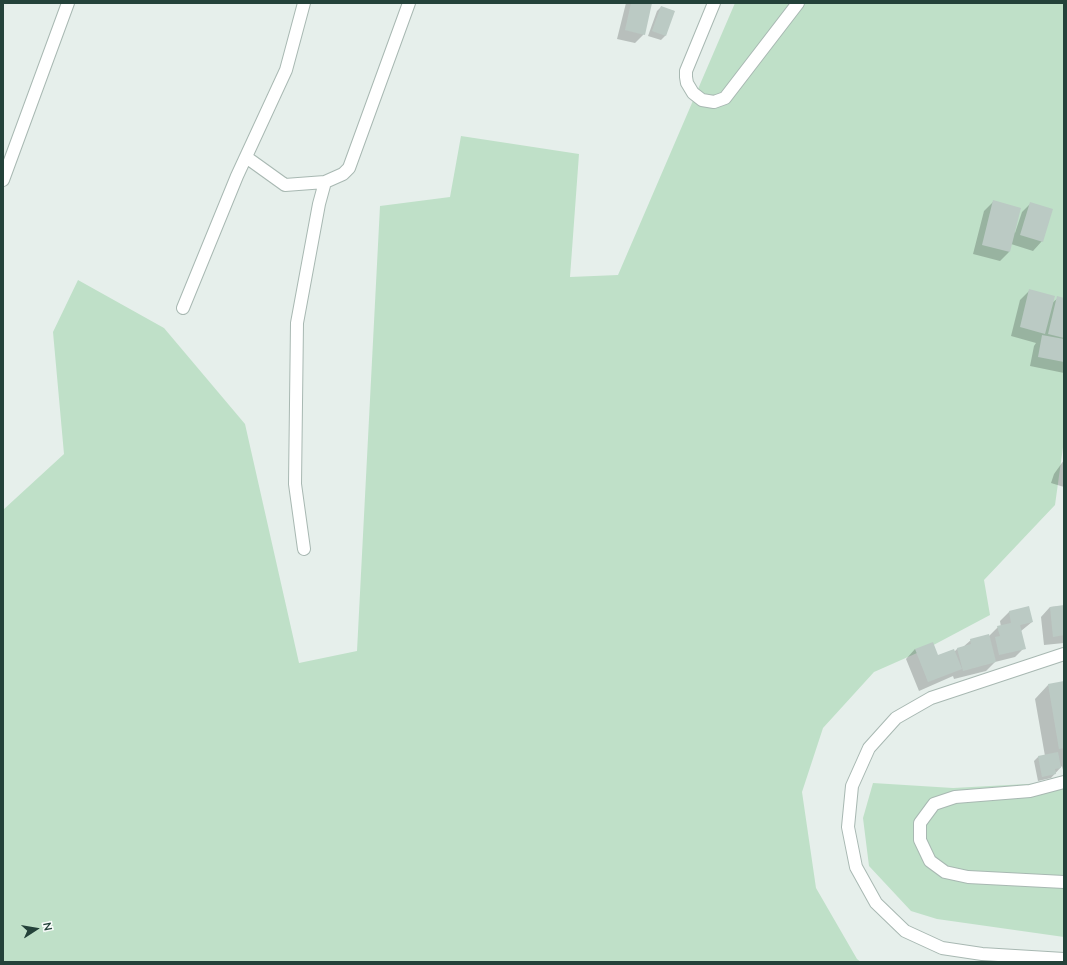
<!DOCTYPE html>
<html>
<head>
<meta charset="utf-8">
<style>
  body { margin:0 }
  #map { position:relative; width:1067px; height:965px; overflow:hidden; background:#e6efeb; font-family:Mulish,sans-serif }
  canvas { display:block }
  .frame { position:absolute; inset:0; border:4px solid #24423a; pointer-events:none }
  .north { position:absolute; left:16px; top:909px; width:40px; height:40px; -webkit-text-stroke:3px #f7fbf9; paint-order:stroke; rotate:78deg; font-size:11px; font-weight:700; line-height:16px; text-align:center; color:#24423a }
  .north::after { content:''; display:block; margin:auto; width:14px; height:18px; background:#24423a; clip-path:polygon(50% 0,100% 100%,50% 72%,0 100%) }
</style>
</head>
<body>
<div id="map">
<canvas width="1067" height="965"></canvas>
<div class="frame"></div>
<div class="north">N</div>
</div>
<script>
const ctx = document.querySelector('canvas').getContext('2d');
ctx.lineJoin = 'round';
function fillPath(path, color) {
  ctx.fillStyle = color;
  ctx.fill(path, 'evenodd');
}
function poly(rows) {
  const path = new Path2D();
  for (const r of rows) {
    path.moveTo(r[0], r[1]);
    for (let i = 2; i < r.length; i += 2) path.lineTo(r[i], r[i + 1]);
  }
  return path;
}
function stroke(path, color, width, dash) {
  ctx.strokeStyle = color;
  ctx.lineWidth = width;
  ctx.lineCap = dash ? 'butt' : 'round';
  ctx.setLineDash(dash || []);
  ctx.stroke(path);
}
const green = poly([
  [735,3,1064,3,1064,440,1055,505,984,580,990,615,926,649,874,672,823,728,802,792,816,888,857,959,861,962,3,962,3,510,64,454,53,332,78,280,164,328,245,424,299,663,357,651,380,206,450,197,461,136,579,154,570,277,618,275],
  [1064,782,1064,937,937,919,911,911,869,866,863,818,873,783,953,788]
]);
const shadow = poly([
  [626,3,651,3,644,34,635,43,617,39],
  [661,7,674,11,665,36,661,40,648,36,657,11],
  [993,202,1015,233,1022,212,1031,203,1042,241,1033,251,1011,244,1009,252,1000,261,973,254,984,211],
  [1030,290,1052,303,1058,298,1063,299,1064,296,1064,373,1030,366,1034,346,1036,343,1011,336,1020,300],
  [1064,460,1064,487,1051,483,1054,474],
  [1064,606,1064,643,1044,645,1041,617,1050,607],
  [1028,607,1032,622,1021,631,1024,648,1015,657,995,662,986,671,954,679,953,676,919,691,906,659,915,649,937,657,954,652,957,649,963,647,971,640,988,637,998,627,1001,627,1000,621,1009,612],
  [1064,682,1064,774,1062,766,1051,778,1038,781,1034,761,1038,757,1045,756,1035,699,1048,685]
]);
const building = poly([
  [631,3,652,3,645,35,625,30],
  [661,6,675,11,666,36,652,31],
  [993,200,1021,208,1010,252,982,245],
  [1030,202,1053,209,1043,242,1020,235],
  [1029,289,1055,296,1045,334,1020,327],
  [1057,296,1064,298,1064,338,1048,334],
  [1042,335,1064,339,1064,362,1038,357],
  [1064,605,1064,635,1053,637,1050,607],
  [1029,606,1033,622,1020,625,1026,649,999,655,995,637,1000,636,997,626,1011,623,1009,611],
  [989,634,996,662,963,671,957,648,971,644,970,639],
  [933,642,938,655,954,649,962,669,928,682,915,649],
  [1064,681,1064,748,1059,749,1048,684],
  [1058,752,1061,768,1055,769,1056,774,1042,777,1038,756]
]);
const minor = poly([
  [714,3,686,71,686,77,687,83,693,93,702,100,714,102,725,98,798,3],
  [246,157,285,185,325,182],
  [3,180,68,3],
  [183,308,237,176,286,70,304,3],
  [304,549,295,484,297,323,319,204,325,182,343,174,349,168,409,3],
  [1064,654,931,698,896,718,869,748,852,786,848,827,856,867,876,903,905,931,942,948,982,954,1064,959],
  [1064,782,1030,791,955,797,934,804,920,823,920,840,930,861,945,872,968,877,1064,882]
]);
fillPath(green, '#bfe0c8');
fillPath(shadow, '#0003');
fillPath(building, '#bbcac4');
stroke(minor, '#a8b8b2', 14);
stroke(minor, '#fff', 12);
</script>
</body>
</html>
